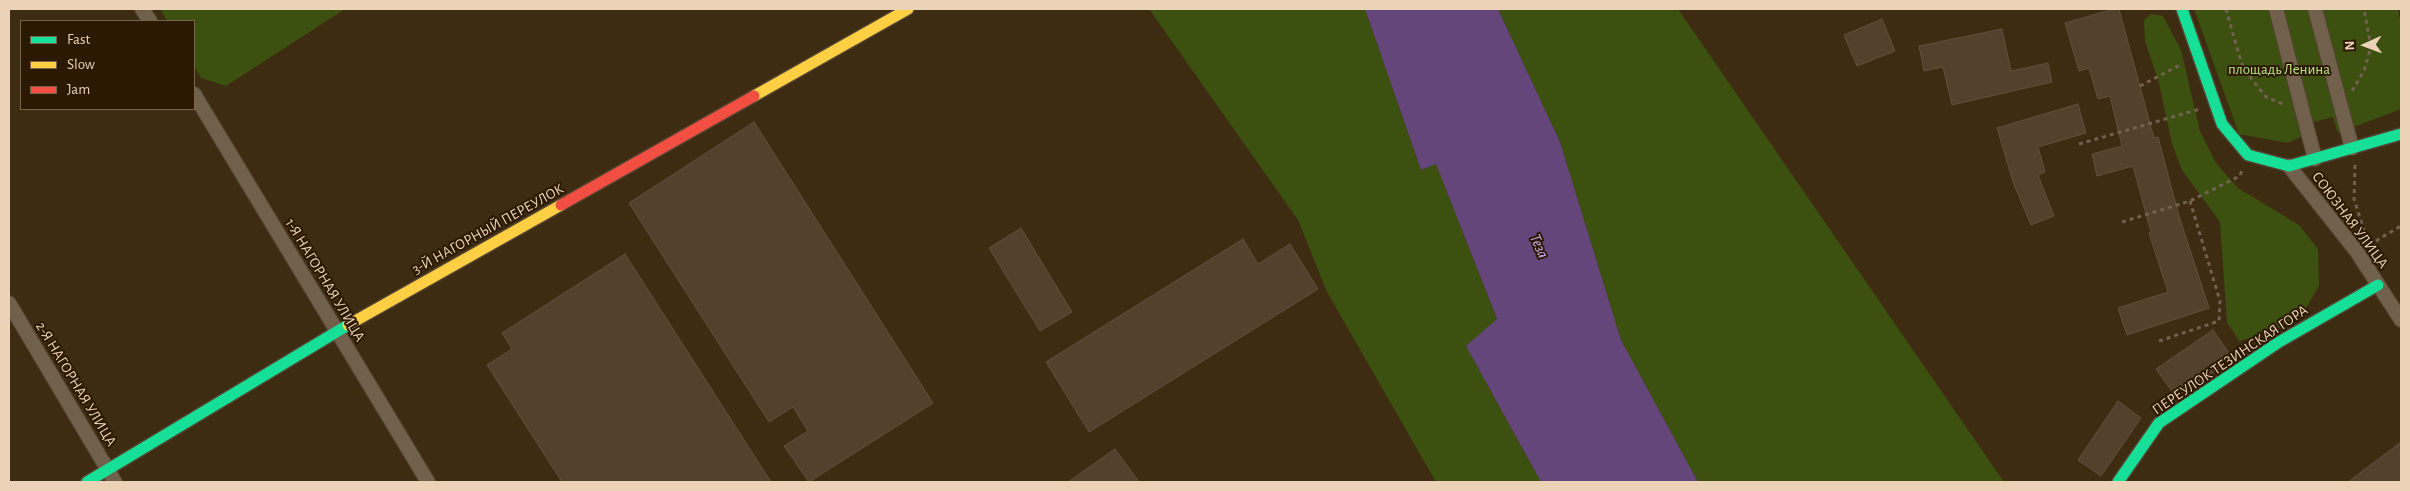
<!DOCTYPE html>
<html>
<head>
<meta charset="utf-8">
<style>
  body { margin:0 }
  #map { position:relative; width:2410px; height:491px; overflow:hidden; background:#3d2b12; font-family:"Alegreya Sans",sans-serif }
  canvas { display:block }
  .frame { position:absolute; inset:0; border:10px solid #ecd2b7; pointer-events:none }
  .legend { position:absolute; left:20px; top:20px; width:175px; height:90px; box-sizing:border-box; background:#2c1903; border:1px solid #79634b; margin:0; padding:6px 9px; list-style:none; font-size:15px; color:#ecd2b7 }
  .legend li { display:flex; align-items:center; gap:10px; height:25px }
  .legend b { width:25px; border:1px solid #79634b }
  .north { position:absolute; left:2340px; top:20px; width:50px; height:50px; -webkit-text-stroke:4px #2c1903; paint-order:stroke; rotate:268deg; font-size:14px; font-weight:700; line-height:20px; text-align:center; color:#ecd2b7 }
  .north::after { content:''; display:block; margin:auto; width:18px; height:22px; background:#ecd2b7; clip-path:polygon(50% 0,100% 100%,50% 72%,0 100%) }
</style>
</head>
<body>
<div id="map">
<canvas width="2410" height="491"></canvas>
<div class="frame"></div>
<ul class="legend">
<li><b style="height:6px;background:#16e098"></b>Fast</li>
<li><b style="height:6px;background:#ffcf43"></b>Slow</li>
<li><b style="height:6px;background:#f24e42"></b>Jam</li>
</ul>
<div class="north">N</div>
</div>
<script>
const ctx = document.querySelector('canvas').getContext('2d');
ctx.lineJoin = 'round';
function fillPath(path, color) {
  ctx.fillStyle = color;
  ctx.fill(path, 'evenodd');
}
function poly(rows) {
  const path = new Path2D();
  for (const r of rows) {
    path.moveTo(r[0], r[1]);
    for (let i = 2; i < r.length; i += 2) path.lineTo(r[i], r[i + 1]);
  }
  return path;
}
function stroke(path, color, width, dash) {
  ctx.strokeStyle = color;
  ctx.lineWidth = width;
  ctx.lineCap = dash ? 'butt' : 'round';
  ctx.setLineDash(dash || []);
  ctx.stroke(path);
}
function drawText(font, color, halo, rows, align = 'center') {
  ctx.font = font + ' "Alegreya Sans",sans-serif';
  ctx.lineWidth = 4;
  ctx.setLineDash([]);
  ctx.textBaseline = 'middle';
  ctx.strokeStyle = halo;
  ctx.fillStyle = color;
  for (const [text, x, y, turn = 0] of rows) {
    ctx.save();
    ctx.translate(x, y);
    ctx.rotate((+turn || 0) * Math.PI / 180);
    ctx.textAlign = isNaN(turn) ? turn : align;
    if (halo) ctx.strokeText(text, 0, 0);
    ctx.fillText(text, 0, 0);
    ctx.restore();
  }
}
const green = poly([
  [160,9,345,9,226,86,201,78,194,66,194,21,167,21],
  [1149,9,1365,9,1421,170,1436,163,1497,320,1466,346,1541,482,1436,482,1327,292,1298,220],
  [1498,9,1678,9,2004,482,1698,482,1621,340,1560,142],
  [2194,9,2398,9,2401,24,2401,109,2338,133,2333,117,2300,126,2302,136,2288,143,2239,134],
  [2151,14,2163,16,2181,50,2200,131,2216,163,2238,188,2299,225,2318,249,2319,286,2306,308,2275,331,2239,341,2227,322,2220,222,2182,170,2172,144,2159,83,2145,41,2144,20]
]);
const water = poly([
  [1365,9,1498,9,1560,142,1621,340,1698,482,1541,482,1466,346,1497,319,1436,164,1421,170]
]);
const building = poly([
  [2114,9,2119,9,2154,138,2158,137,2179,216,2209,308,2127,335,2118,308,2168,292,2149,233,2151,232,2133,166,2097,176,2092,154,2122,146,2110,96,2098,99,2089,68,2079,71,2065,23,2114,9],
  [1882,19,1895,51,1857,66,1844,35,1882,19],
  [2002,29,2011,71,2048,63,2052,82,1952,105,1943,67,1924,71,1919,46,2002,29],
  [2078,104,2086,133,2038,147,2045,172,2038,175,2054,216,2031,225,2013,182,1997,128,2078,104],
  [754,122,933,403,809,482,784,446,808,431,793,407,769,422,629,203,754,122],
  [1021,228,1072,312,1040,331,989,248,1021,228],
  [1243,239,1258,264,1290,244,1318,289,1089,432,1046,362,1243,239],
  [625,254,771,482,562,482,487,365,512,349,502,333,625,254],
  [2213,330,2233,359,2176,397,2156,369,2213,330],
  [2118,401,2141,418,2101,476,2078,460,2118,401],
  [2401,442,2401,482,2348,482,2401,442],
  [1115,449,1139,482,1068,482,1115,449]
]);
const path = poly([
  [2226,9,2243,68,2266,97,2286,105],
  [2140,86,2182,64],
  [2352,91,2364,71,2371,47,2364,9],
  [2079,144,2200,109],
  [2355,165,2354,199,2367,240],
  [2122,222,2190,201,2240,176,2242,170],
  [2369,245,2401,226],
  [2159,341,2219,321,2220,301,2190,201]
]);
const street = poly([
  [142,9,150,21],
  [2276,9,2315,159],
  [2315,9,2352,148],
  [194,94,428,482],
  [2289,166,2357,252,2401,320],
  [9,303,115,482]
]);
const fast = poly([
  [2182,9,2222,124,2248,155,2289,166,2401,134],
  [87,482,348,325],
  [2118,482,2159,423,2279,342,2378,285]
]);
const slow = poly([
  [754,96,908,9],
  [348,325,561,205]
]);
const jam = poly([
  [561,205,754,96]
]);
const parkNames = [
  ["площадь Ленина",2279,69]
];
const streetNames = [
  ["СОЮЗНАЯ УЛИЦА",2350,220,53],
  ["3-Й НАГОРНЫЙ ПЕРЕУЛОК",488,229,-29],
  ["1-Я НАГОРНАЯ УЛИЦА",325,280,59],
  ["ПЕРЕУЛОК ТЕЗИНСКАЯ ГОРА",2230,360,-34],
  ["2-Я НАГОРНАЯ УЛИЦА",76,384,59]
];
const waterNames = [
  ["Теза",1539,246,66]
];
fillPath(green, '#3c5010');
fillPath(water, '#65467a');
fillPath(building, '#53402d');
stroke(building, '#634f3d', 1);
stroke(street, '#534431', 16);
stroke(fast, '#534431', 14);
stroke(slow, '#534431', 14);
stroke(jam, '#534431', 14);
stroke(path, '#716250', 3, [4, 4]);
stroke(street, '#71604c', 14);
stroke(fast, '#16e098', 11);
stroke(slow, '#ffcf43', 11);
stroke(jam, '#f24e42', 11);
drawText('15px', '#bae485', '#2c1903', parkNames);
drawText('15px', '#ecd2b7', '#2c1903', streetNames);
drawText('italic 16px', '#d5b0f6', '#2c1903', waterNames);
</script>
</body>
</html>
